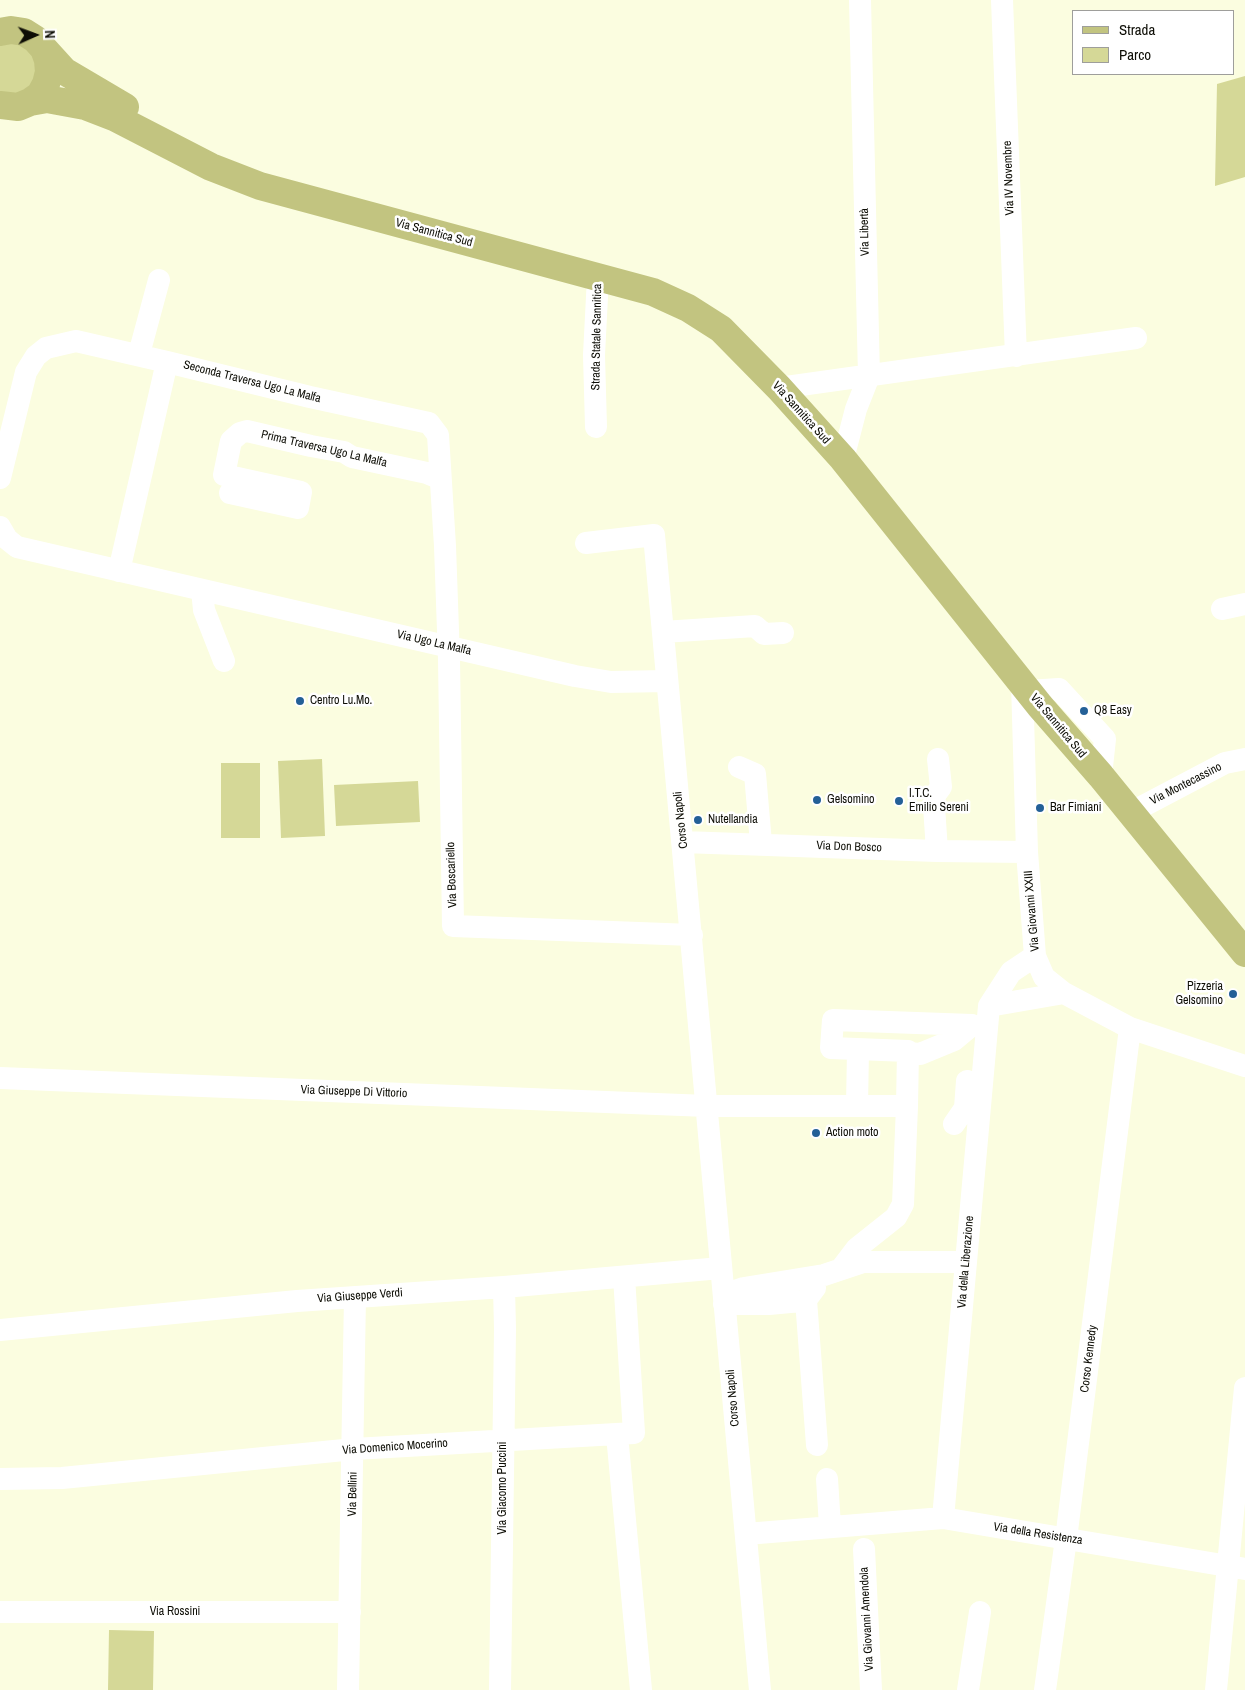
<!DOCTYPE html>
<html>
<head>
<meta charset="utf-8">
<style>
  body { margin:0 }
  #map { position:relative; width:1245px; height:1690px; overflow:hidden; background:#fbfde0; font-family:"Archivo Narrow",sans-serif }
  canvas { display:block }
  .legend { position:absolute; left:1072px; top:10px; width:162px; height:65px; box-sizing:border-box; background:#fff; border:1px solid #9e9e9b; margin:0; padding:6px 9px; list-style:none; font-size:15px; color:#0d0d05 }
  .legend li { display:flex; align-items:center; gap:10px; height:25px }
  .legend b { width:25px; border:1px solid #9e9e9b }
  .north { position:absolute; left:10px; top:10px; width:50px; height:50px; -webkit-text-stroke:4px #fff; paint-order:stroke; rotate:88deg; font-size:14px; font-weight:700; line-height:20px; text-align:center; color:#0d0d05 }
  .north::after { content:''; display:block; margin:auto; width:18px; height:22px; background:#0d0d05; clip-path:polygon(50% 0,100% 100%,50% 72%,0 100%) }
</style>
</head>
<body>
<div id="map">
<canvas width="1245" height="1690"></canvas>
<ul class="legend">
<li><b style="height:6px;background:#c2c480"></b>Strada</li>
<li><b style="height:14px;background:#d5d897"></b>Parco</li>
</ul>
<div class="north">N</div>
</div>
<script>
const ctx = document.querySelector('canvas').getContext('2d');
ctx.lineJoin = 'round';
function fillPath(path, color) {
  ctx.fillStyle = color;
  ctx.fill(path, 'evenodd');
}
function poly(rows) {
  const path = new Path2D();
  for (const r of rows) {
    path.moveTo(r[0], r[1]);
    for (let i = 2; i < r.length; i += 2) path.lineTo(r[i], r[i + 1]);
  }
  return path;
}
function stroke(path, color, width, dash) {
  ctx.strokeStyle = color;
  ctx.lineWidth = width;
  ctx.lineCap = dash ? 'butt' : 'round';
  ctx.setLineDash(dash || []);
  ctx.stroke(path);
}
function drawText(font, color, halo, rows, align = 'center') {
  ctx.font = font + ' "Archivo Narrow",sans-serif';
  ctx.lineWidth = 5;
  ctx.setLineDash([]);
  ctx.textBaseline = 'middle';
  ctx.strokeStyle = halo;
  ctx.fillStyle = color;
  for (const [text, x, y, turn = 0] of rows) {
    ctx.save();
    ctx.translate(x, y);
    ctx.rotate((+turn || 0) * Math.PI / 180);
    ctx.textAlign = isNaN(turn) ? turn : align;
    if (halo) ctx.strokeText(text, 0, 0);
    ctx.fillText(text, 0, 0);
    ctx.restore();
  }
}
const green = poly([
  [16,43,31,51,37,68,32,84,26,89,19,93,3,93,0,91,0,45],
  [1245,76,1245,177,1215,186,1217,84],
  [322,759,325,836,281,838,278,761],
  [221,763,260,763,260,838,221,838],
  [418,781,420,822,336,826,334,785],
  [109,1630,154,1631,153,1690,108,1690]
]);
const minor = poly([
  [1002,0,1016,356],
  [139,354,159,280],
  [779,388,1136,338],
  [596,427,594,355,598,277],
  [843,459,856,409,869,376,860,0],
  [0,478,26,372,36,356,46,348,76,341,167,362],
  [230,493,298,508,301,492,224,475,231,441,240,433,247,431,311,446,344,452,352,457,427,473,439,478],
  [0,527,7,539,17,547,575,676,611,682,667,681],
  [586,543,654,535,760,1690],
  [119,571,167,362,310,397,429,423,438,435,445,546,449,659,453,926,692,935],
  [202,590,204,610,224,661],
  [1222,609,1245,604],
  [663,632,755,626,764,634,783,633],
  [1022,683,1027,852,1035,956,1044,977,1064,993,1130,1028,1245,1066],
  [1028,691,1059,689,1105,739,1101,776],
  [739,767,755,774,761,843],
  [1130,813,1225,763,1245,759],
  [683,842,937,851,1027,852],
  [937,851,934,806,935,795,941,787,938,759],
  [989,1006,1064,993],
  [858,1050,857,1106,907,1106,908,1051,831,1048,833,1020,972,1025],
  [908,1053,920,1054,954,1040,972,1025],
  [0,1078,707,1106,857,1106],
  [954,1124,965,1108,967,1081],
  [841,1269,857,1248,896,1217,903,1204,907,1106],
  [724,1295,744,1288,824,1275,863,1262,966,1262],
  [806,1300,817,1445],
  [724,1304,769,1304,801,1301,806,1300,815,1288],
  [0,1330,297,1301,504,1287,721,1268],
  [617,1435,641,1690],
  [0,1479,62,1478,354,1449,634,1433,624,1277],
  [827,1479,830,1526],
  [943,1518,989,1006,1011,972,1035,956],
  [746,1534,943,1518,1245,1569],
  [864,1549,871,1690],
  [0,1612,350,1612],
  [348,1690,355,1297],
  [500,1690,505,1329,504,1287],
  [968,1690,980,1612],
  [1045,1690,1066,1539,1130,1028],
  [1216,1690,1245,1388]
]);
const major = poly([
  [0,32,11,30,24,32,35,39,44,49,48,60,49,72,46,84,40,95,30,102,18,107,0,105],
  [44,49,64,71,125,107],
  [30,102,47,99,85,106,116,118,211,167,260,186,653,292,688,308,721,329,779,388,843,459,1040,706,1101,776,1245,953]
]);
const markers = [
  [300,701,5,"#246097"],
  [1084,711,5,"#246097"],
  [817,800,5,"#246097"],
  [899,801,5,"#246097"],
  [1040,808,5,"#246097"],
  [698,820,5,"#246097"],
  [1233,994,5,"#246097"],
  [816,1133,5,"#246097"]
];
const streetNames = [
  ["Via IV Novembre",1009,178,-92],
  ["Via Libertà",865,232,-91],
  ["Via Sannitica Sud",434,233,15],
  ["Strada Statale Sannitica",597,337,-89],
  ["Seconda Traversa Ugo La Malfa",252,382,14],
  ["Via Sannitica Sud",801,413,48],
  ["Prima Traversa Ugo La Malfa",324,449,13],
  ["Via Ugo La Malfa",434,643,13],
  ["Via Sannitica Sud",1058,726,50],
  ["Via Montecassino",1186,784,-27],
  ["Corso Napoli",681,820,-96],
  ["Via Don Bosco",849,847,2],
  ["Via Boscariello",452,875,-92],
  ["Via Giovanni XXIII",1032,911,-95],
  ["Via Giuseppe Di Vittorio",354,1092,2],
  ["Via della Liberazione",966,1262,-85],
  ["Via Giuseppe Verdi",360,1296,-4],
  ["Corso Kennedy",1089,1359,-83],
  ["Corso Napoli",733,1398,-95],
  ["Via Domenico Mocerino",395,1447,-4],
  ["Via Giacomo Puccini",503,1488,-90],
  ["Via Bellini",353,1494,-89],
  ["Via della Resistenza",1038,1534,9],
  ["Via Rossini",175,1612],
  ["Via Giovanni Amendola",867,1619,-93]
];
const poiNames = [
  ["Centro Lu.Mo.",310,701],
  ["Q8 Easy",1094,711],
  ["I.T.C.",909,794],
  ["Emilio Sereni",909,808],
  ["Gelsomino",827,800],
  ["Bar Fimiani",1050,808],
  ["Nutellandia",708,820],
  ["Pizzeria",1223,987,"right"],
  ["Gelsomino",1223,1001,"right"],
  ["Action moto",826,1133]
];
fillPath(green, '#d5d897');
stroke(minor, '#fff', 22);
stroke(major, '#c2c480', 28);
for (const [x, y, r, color] of markers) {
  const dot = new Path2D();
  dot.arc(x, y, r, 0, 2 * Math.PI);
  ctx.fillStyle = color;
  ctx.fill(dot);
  stroke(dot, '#fff', 2);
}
drawText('12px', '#0d0d05', '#fff', streetNames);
drawText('12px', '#0d0d05', '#fff', poiNames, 'left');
</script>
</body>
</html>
